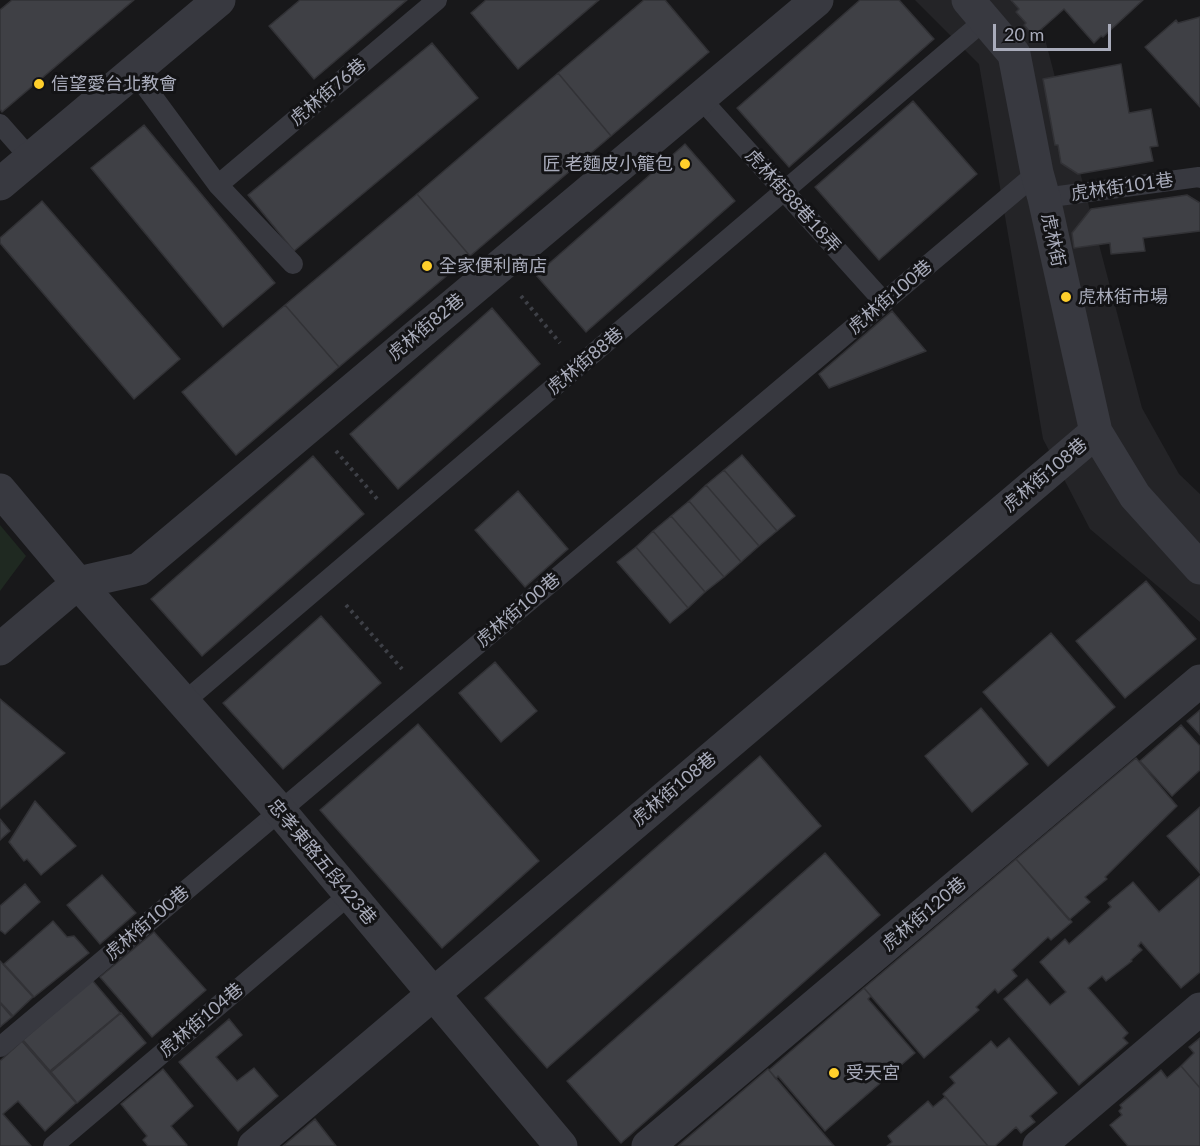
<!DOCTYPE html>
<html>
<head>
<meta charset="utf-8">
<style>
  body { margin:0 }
  #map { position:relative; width:1200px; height:1146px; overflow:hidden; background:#18181a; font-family:Lato,sans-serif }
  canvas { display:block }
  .scale { position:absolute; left:993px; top:24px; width:118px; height:27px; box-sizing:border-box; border:3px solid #a9acbb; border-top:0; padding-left:8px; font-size:18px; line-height:21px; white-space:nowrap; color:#a9acbb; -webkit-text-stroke:4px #131315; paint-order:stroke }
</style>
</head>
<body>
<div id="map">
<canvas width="1200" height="1146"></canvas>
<div class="scale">20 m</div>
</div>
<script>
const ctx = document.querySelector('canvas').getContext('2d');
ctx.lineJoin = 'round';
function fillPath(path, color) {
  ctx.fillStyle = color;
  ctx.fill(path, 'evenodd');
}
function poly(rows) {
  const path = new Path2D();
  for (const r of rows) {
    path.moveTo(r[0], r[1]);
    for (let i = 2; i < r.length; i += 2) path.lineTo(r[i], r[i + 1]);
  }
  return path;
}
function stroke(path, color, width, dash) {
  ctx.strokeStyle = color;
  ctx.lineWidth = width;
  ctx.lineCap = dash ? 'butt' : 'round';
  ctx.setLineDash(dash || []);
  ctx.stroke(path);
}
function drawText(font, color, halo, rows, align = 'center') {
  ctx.font = font + ' Lato,"Noto Sans TC",sans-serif';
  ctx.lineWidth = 6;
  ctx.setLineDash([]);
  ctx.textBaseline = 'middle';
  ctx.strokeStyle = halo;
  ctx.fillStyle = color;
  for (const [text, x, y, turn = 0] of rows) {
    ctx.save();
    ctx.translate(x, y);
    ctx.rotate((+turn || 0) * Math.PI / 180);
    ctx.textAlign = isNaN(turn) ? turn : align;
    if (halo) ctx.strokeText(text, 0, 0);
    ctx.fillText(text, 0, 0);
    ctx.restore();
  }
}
const built = poly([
  [915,0,1021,0,1040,20,1142,408,1179,474,1200,494,1200,622,1090,529,1043,439,979,64]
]);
const green = poly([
  [0,525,26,556,0,591]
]);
const building = poly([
  [12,0,134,0,2,112,0,109,0,10,12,0],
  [300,0,407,0,314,79,269,26,300,0],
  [486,0,599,0,518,69,471,13,486,0],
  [644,0,665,0,709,52,611,136,558,73,644,0],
  [860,0,899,0,934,39,789,167,737,108,860,0],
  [1011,0,1143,0,1103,37,1101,36,1094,43,1064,9,1038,32,1030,32,1024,25,1026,23,1016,12,1019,9,1011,0],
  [1200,17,1200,107,1145,47,1176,20,1178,23,1200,17],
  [432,43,478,98,294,251,248,195,432,43],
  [1121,64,1129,113,1151,109,1158,146,1150,147,1153,161,1078,174,1061,163,1058,145,1055,145,1043,79,1121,64],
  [558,73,611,136,470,256,417,194,558,73],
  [913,101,977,174,879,260,815,187,913,101],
  [144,125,275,283,223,327,91,168,144,125],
  [685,144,735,201,586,332,536,275,685,144],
  [417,194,470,256,339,367,285,305,417,194],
  [1187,195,1200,203,1200,231,1143,238,1145,251,1111,254,1110,243,1074,248,1072,233,1091,209,1187,195],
  [42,201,180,359,134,399,0,243,0,238,42,201],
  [285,305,339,367,236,455,182,392,285,305],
  [492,308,540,364,398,489,350,434,492,308],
  [892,311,926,351,829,388,819,374,892,311],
  [742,455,795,516,777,531,724,470,742,455],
  [313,456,364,514,202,656,151,599,313,456],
  [724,470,777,531,759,546,706,485,724,470],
  [706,485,759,546,741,562,689,501,706,485],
  [518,491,568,549,525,587,475,530,518,491],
  [689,501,741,562,724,577,671,516,689,501],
  [671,516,724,577,705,592,653,531,671,516],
  [653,531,705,592,688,608,636,547,653,531],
  [636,547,688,608,670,623,617,562,636,547],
  [1146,581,1196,639,1125,698,1076,641,1146,581],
  [321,616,381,683,283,769,223,703,321,616],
  [1051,633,1115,707,1048,766,983,692,1051,633],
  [495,662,537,711,501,742,459,693,495,662],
  [0,699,65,753,0,809,0,699],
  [981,708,1028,764,972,812,925,756,981,708],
  [1200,710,1200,735,1187,721,1200,710],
  [418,724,539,861,442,948,320,810,418,724],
  [1181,725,1200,746,1200,770,1172,796,1140,761,1181,725],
  [760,756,821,826,547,1068,485,998,760,756],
  [1136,758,1177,806,1105,877,1107,879,1085,897,1090,902,1069,920,1016,859,1136,758],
  [35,801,76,846,41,875,27,859,24,861,9,842,35,801],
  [1200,807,1200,873,1167,836,1200,807],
  [0,819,10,831,0,840,0,819],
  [825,853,880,915,621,1143,567,1081,825,853],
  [1016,859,1072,922,1051,940,1048,937,1012,970,1017,976,998,993,995,989,976,1007,979,1010,924,1058,864,988,1016,859],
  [102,875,136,913,100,944,67,905,102,875],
  [1200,876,1200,972,1181,988,1141,942,1138,946,1142,950,1131,960,1132,961,1106,981,1102,976,1088,988,1128,1033,1123,1038,1128,1043,1079,1085,1004,999,1027,979,1050,1005,1066,992,1040,962,1065,939,1069,944,1111,907,1108,903,1133,882,1159,912,1200,876],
  [25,884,40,902,5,934,0,930,0,906,25,884],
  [53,921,67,937,74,936,89,953,34,997,4,964,53,921],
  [154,932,206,990,152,1037,100,977,154,932],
  [0,961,33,997,13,1016,0,1002,0,961],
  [92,980,120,1013,50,1071,23,1040,92,980],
  [864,988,871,996,868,999,915,1053,825,1131,778,1076,776,1079,769,1070,864,988],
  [0,1003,12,1017,0,1027,0,1003],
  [121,1013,146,1043,77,1103,51,1072,121,1013],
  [229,1019,242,1035,216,1057,237,1081,254,1068,278,1096,238,1131,179,1062,229,1019],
  [1009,1038,1057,1093,1030,1116,1035,1122,1021,1133,1016,1127,995,1146,988,1146,943,1094,955,1083,950,1077,991,1041,997,1048,1009,1038],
  [1200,1038,1200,1088,1181,1066,1194,1053,1189,1047,1200,1038],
  [22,1041,76,1103,45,1131,18,1101,3,1114,31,1146,0,1146,0,1061,22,1041],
  [1181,1066,1200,1088,1200,1146,1128,1146,1110,1125,1122,1115,1119,1111,1122,1108,1120,1105,1161,1070,1167,1078,1181,1066],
  [163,1069,193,1106,171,1126,187,1145,185,1146,148,1146,143,1140,147,1136,121,1104,163,1069],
  [768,1069,834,1146,678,1146,768,1069],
  [945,1097,988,1146,887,1146,892,1142,888,1136,928,1101,933,1107,945,1097],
  [315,1119,336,1146,283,1146,315,1119]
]);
const path = poly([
  [521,296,560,343],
  [336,451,378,500],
  [346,605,402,669]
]);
const lane = poly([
  [134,71,218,185,293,264],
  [701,99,884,302],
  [0,124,30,158],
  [218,185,437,0],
  [1044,198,1199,177,1200,178],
  [184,702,986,19],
  [0,1047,1037,173],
  [53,1146,349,895]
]);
const street = poly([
  [968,0,1014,54,1037,173,1044,198,1096,432,1135,496,1200,568],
  [0,184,219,0],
  [0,490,78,583,280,811,561,1146],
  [0,649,78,583,139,569,817,0],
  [254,1146,1096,432],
  [648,1146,1200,681],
  [1039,1146,1200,1009]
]);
const markers = [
  [39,84,6,"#ffcf2b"],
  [685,164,6,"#ffcf2b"],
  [427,266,6,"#ffcf2b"],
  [1066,297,6,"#ffcf2b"],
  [834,1073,6,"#ffcf2b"]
];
const poiNames = [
  ["信望愛台北教會",51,84],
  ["匠 老麵皮小籠包",673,164,"right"],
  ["全家便利商店",439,266],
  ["虎林街市場",1078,297],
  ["受天宮",846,1073]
];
const streetNames = [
  ["虎林街76巷",328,92,-40],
  ["虎林街101巷",1122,187,-8],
  ["虎林街88巷18弄",793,201,48],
  ["虎林街",1053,240,78],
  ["虎林街100巷",890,297,-40],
  ["虎林街82巷",426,327,-40],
  ["虎林街88巷",585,361,-40],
  ["虎林街108巷",1045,475,-40],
  ["虎林街100巷",518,610,-40],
  ["虎林街108巷",674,789,-40],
  ["忠孝東路五段423巷",322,862,50],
  ["虎林街120巷",924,914,-40],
  ["虎林街100巷",147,923,-40],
  ["虎林街104巷",201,1020,-40]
];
fillPath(built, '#242427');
fillPath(green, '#1f2921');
fillPath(building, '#3f4045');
stroke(building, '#323236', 1.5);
stroke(path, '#3e4047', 4, [3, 4.5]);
stroke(lane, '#383940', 20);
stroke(street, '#383940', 33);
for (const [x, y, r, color] of markers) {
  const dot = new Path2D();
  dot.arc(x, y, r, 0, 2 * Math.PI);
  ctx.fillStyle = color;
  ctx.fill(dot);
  stroke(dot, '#131315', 2);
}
drawText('18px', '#a9acbb', '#131315', poiNames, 'left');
drawText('18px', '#a9acbb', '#131315', streetNames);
</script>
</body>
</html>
